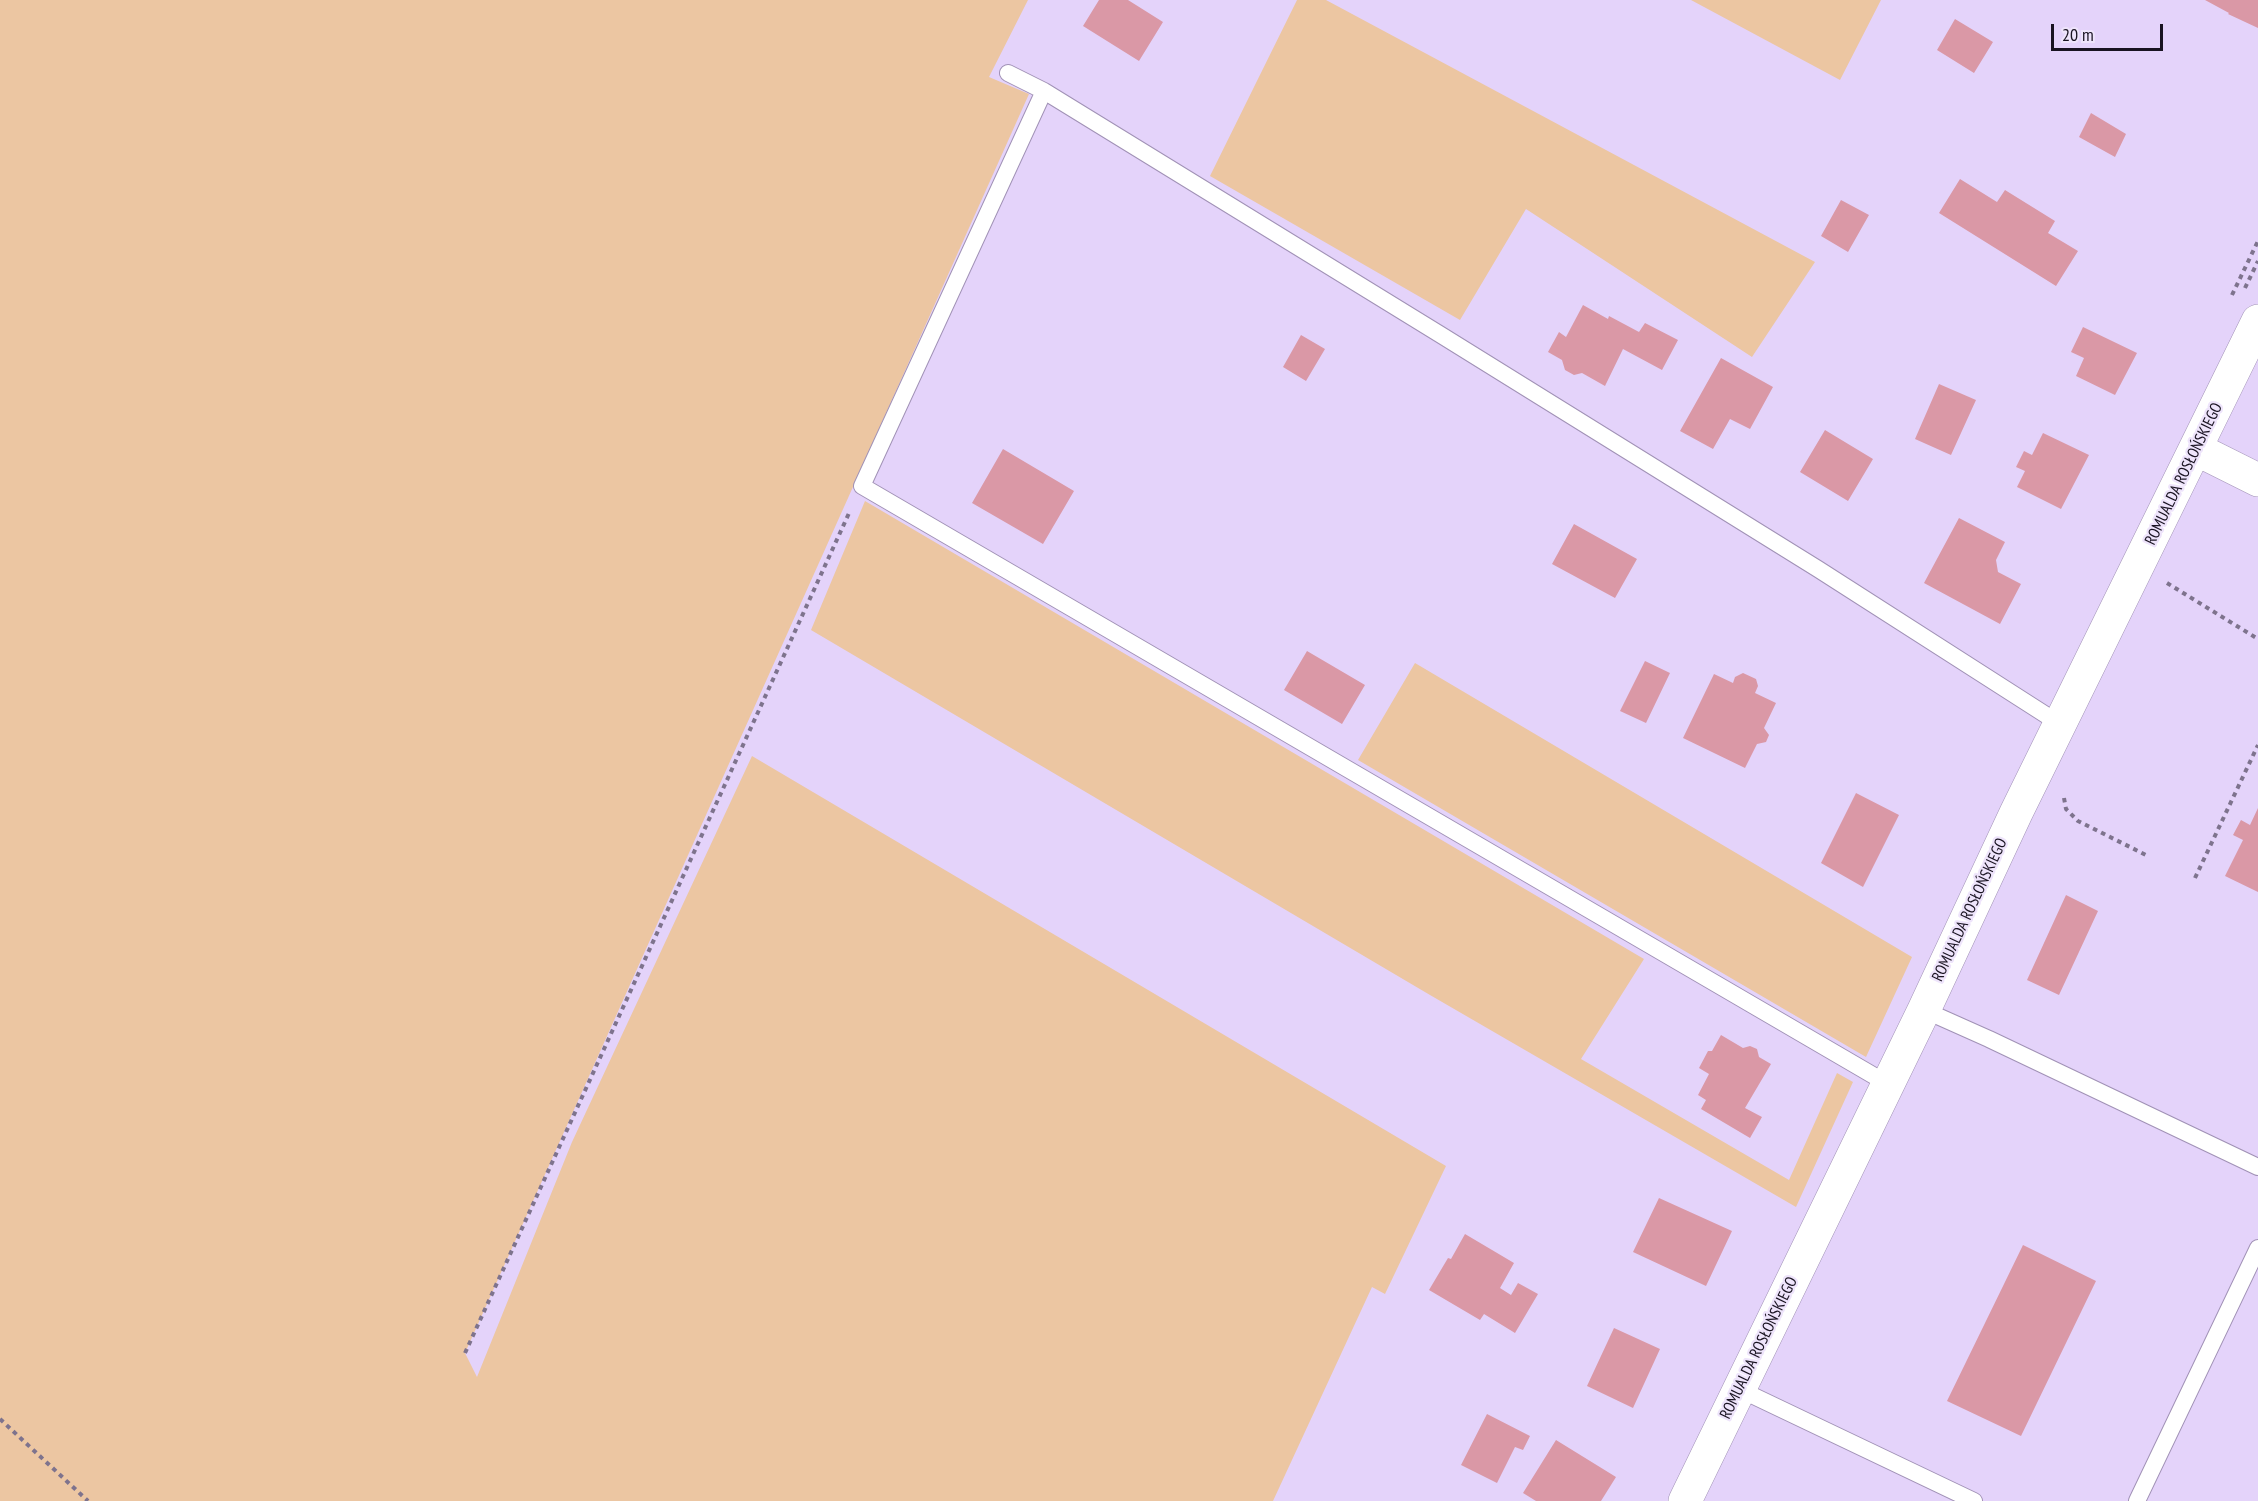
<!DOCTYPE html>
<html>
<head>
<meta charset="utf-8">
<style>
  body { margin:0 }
  #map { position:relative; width:2258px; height:1501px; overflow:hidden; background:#e4d3fa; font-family:"PT Sans Narrow",sans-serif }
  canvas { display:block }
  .scale { position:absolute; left:2051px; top:24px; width:112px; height:27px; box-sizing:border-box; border:3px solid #191321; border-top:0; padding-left:8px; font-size:18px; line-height:21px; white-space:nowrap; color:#191321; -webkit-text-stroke:4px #eee4fb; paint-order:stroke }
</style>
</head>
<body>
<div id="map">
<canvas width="2258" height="1501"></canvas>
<div class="scale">20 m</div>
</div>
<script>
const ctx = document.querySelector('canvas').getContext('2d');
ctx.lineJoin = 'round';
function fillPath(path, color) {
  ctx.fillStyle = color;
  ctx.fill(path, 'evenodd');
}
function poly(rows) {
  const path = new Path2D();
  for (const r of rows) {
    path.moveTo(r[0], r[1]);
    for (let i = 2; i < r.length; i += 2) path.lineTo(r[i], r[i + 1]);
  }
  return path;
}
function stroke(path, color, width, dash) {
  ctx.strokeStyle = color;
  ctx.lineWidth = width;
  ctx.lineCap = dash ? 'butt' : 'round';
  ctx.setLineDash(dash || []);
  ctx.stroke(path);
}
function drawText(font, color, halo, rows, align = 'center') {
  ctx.font = font + ' "PT Sans Narrow",sans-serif';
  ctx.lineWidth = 4.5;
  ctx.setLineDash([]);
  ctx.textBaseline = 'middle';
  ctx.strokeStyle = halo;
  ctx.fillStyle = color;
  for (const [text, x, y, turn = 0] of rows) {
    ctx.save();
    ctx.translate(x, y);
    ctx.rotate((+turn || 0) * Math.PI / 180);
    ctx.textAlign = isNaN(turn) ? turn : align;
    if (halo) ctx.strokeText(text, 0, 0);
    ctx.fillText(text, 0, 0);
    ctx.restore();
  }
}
const green = poly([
  [0,0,1028,0,989,77,1029,94,465,1353,477,1377,572,1142,752,756,1446,1166,1385,1294,1372,1287,1273,1501,0,1501],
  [1297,0,1326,0,1815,262,1752,357,1526,209,1460,320,1210,176],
  [1691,0,1881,0,1840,80],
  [865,501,1644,959,1581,1059,1789,1180,1837,1073,1853,1082,1796,1207,1430,995,811,630],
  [1415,663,1912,957,1866,1057,1358,760]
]);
const building = poly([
  [1099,0,1128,0,1163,22,1139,61,1083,26],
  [2205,0,2258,0,2258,28,2228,14,2229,13],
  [1955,19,1993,42,1974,73,1937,50],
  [2091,113,2126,134,2115,157,2079,137],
  [1960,179,1997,202,2005,190,2055,221,2048,233,2078,251,2056,286,1939,213],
  [1841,200,1869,215,1848,252,1821,236],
  [1583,305,1608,319,1609,316,1639,332,1645,323,1678,340,1662,370,1623,349,1605,386,1582,373,1574,375,1565,370,1562,360,1548,352,1559,332,1566,337],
  [2083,327,2137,353,2115,395,2076,376,2084,358,2071,352],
  [1301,335,1325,349,1306,381,1283,367],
  [1721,358,1773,387,1750,429,1730,419,1713,449,1680,431],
  [1939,384,1976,400,1951,455,1915,439],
  [1825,430,1873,459,1848,501,1800,472],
  [2043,433,2089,455,2061,509,2017,487,2025,471,2016,467,2024,451,2032,455],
  [1003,449,1074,491,1043,544,972,503],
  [1959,518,2005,542,1996,560,1998,572,2021,584,2000,624,1924,583],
  [1574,524,1637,559,1615,598,1552,564],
  [1307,651,1365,685,1342,724,1284,690],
  [1645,661,1670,673,1646,723,1620,711],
  [1743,673,1756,679,1758,686,1755,693,1776,703,1764,728,1769,735,1766,742,1757,744,1745,768,1683,738,1714,674,1733,683,1735,677],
  [1856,793,1899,815,1863,887,1821,863],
  [2258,808,2258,892,2225,876,2243,840,2233,835,2241,820,2250,825],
  [2066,895,2098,911,2059,995,2027,980],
  [1721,1035,1743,1048,1750,1046,1757,1049,1759,1057,1771,1064,1745,1108,1762,1117,1750,1138,1701,1109,1706,1100,1698,1095,1709,1074,1699,1068,1708,1051,1712,1051],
  [1659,1198,1732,1231,1706,1286,1633,1252],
  [1465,1234,1514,1263,1500,1288,1511,1295,1518,1283,1538,1294,1515,1333,1484,1314,1480,1320,1429,1290,1448,1258,1451,1259],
  [2023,1245,2096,1281,2021,1436,1947,1401],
  [1614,1328,1660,1349,1633,1408,1587,1386],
  [1487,1414,1530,1436,1523,1450,1515,1447,1497,1483,1461,1465],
  [1556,1440,1616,1477,1601,1501,1536,1501,1523,1493]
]);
const path = poly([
  [2245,288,2258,261],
  [2232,295,2258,241],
  [2167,583,2258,639],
  [2064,798,2066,809,2078,821,2146,855],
  [2195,878,2258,745],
  [465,1353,850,511],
  [0,1419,88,1501]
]);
const lane = poly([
  [1008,73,1044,91,1441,335,1818,569,2060,724],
  [1044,91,862,486,1888,1084],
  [1924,1010,1989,1039,2258,1167],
  [1739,1389,1974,1501],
  [2137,1501,2258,1248]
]);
const street = poly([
  [2196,449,2258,480],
  [1685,1501,1924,1010,2016,813,2258,321]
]);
const streetNames = [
  ["ROMUALDA ROSŁOŃSKIEGO",2184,474,-64],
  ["ROMUALDA ROSŁOŃSKIEGO",1970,910,-65],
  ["ROMUALDA ROSŁOŃSKIEGO",1759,1348,-64]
];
fillPath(green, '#ecc6a2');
fillPath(building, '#da98a6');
stroke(lane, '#a192b6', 18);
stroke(street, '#a192b6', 34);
stroke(path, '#7e738d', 4, [4.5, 4.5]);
stroke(lane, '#fff', 16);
stroke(street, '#fff', 33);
drawText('16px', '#191321', '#eee4fb', streetNames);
</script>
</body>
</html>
